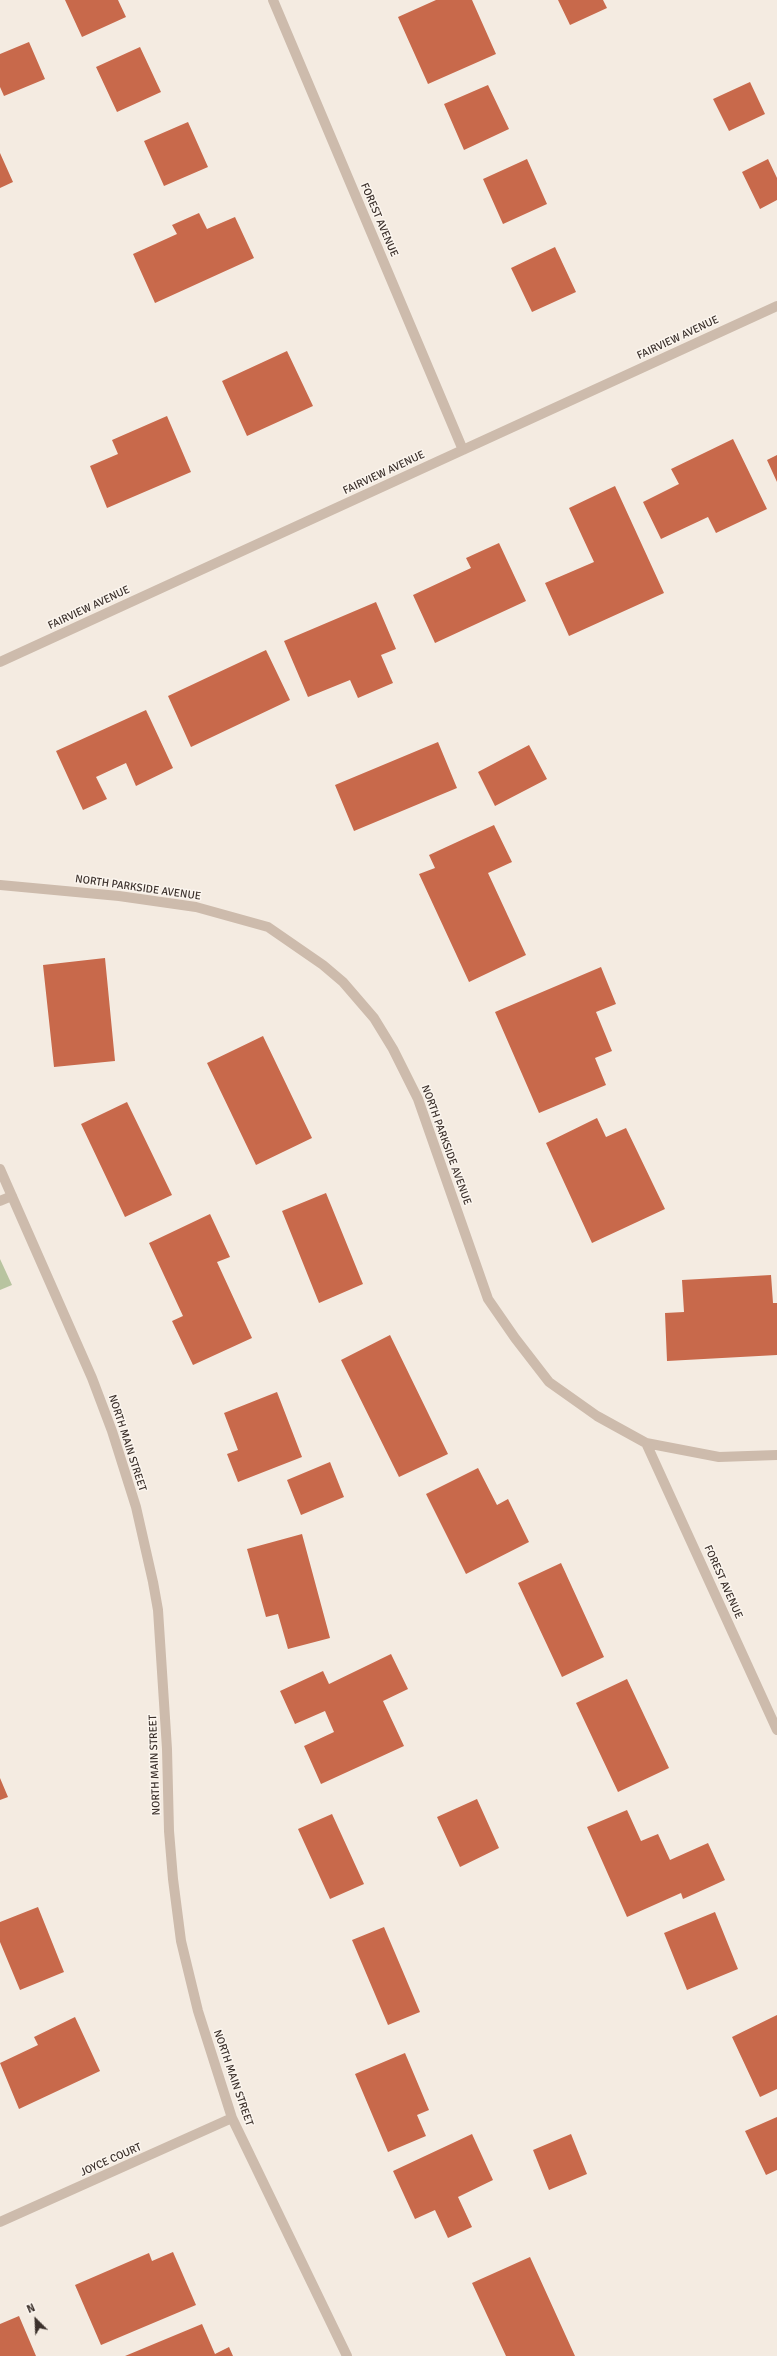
<!DOCTYPE html>
<html>
<head>
<meta charset="utf-8">
<style>
  body { margin:0 }
  #map { position:relative; width:777px; height:2356px; overflow:hidden; background:#f4ebe1; font-family:Signika,sans-serif }
  canvas { display:block }
  .north { position:absolute; left:16px; top:2300px; width:40px; height:40px; -webkit-text-stroke:3px #fbf5ee; paint-order:stroke; rotate:336deg; font-size:11px; font-weight:700; line-height:16px; text-align:center; color:#3b302b }
  .north::after { content:''; display:block; margin:auto; width:14px; height:18px; background:#3b302b; clip-path:polygon(50% 0,100% 100%,50% 72%,0 100%) }
</style>
</head>
<body>
<div id="map">
<canvas width="777" height="2356"></canvas>
<div class="north">N</div>
</div>
<script>
const ctx = document.querySelector('canvas').getContext('2d');
ctx.lineJoin = 'round';
function fillPath(path, color) {
  ctx.fillStyle = color;
  ctx.fill(path, 'evenodd');
}
function poly(rows) {
  const path = new Path2D();
  for (const r of rows) {
    path.moveTo(r[0], r[1]);
    for (let i = 2; i < r.length; i += 2) path.lineTo(r[i], r[i + 1]);
  }
  return path;
}
function stroke(path, color, width, dash) {
  ctx.strokeStyle = color;
  ctx.lineWidth = width;
  ctx.lineCap = dash ? 'butt' : 'round';
  ctx.setLineDash(dash || []);
  ctx.stroke(path);
}
function drawText(font, color, halo, rows, align = 'center') {
  ctx.font = font + ' Signika,sans-serif';
  ctx.lineWidth = 3;
  ctx.setLineDash([]);
  ctx.textBaseline = 'middle';
  ctx.strokeStyle = halo;
  ctx.fillStyle = color;
  for (const [text, x, y, turn = 0] of rows) {
    ctx.save();
    ctx.translate(x, y);
    ctx.rotate((+turn || 0) * Math.PI / 180);
    ctx.textAlign = isNaN(turn) ? turn : align;
    if (halo) ctx.strokeText(text, 0, 0);
    ctx.fillText(text, 0, 0);
    ctx.restore();
  }
}
const green = poly([
  [0,1259,12,1285,0,1290]
]);
const building = poly([
  [65,0,118,0,126,17,82,37],
  [436,0,472,0,496,54,428,84,398,17],
  [558,0,603,0,607,8,570,25],
  [29,42,45,79,4,96,0,87,0,54],
  [140,47,161,92,117,112,96,67],
  [750,82,765,114,729,131,713,99],
  [488,85,509,129,464,150,444,104],
  [188,122,208,167,164,186,144,141],
  [0,153,13,182,0,188],
  [527,159,547,204,503,224,483,179],
  [768,159,777,178,777,200,760,209,742,172],
  [199,213,207,229,235,217,254,258,155,303,133,254,177,234,172,225],
  [555,247,576,292,532,312,511,268],
  [287,351,313,406,247,436,222,381],
  [167,416,191,472,107,508,90,466,118,454,112,440],
  [733,439,767,509,716,533,708,517,661,539,643,502,679,484,671,469],
  [777,455,777,482,767,460],
  [615,486,664,593,569,636,545,583,594,562,569,508],
  [499,543,526,601,435,643,413,595,471,568,466,558],
  [376,602,396,649,381,655,393,683,358,698,350,680,308,697,284,641],
  [266,650,290,700,191,747,168,696],
  [146,710,173,768,136,786,126,763,96,777,107,799,83,810,56,751],
  [438,742,457,788,354,831,335,785],
  [529,745,547,779,495,806,478,772],
  [494,825,512,862,488,873,526,955,469,982,419,874,435,868,429,855],
  [105,958,115,1061,54,1067,43,965],
  [601,967,616,1004,596,1012,612,1051,595,1058,606,1085,539,1113,495,1012],
  [263,1036,312,1138,256,1165,207,1063],
  [127,1102,172,1195,125,1217,81,1124],
  [597,1118,606,1137,626,1128,665,1209,592,1243,546,1143],
  [326,1193,363,1284,319,1303,282,1211],
  [210,1214,230,1257,217,1262,252,1338,193,1365,172,1321,183,1316,149,1243],
  [771,1275,773,1303,777,1303,777,1355,667,1361,665,1313,684,1312,682,1280],
  [390,1335,448,1454,399,1477,341,1360],
  [277,1392,302,1457,238,1482,227,1454,238,1450,224,1413],
  [330,1462,344,1497,301,1515,287,1480],
  [478,1468,497,1505,508,1499,529,1542,466,1574,426,1494],
  [302,1534,330,1638,288,1649,278,1614,266,1617,247,1549],
  [561,1563,604,1657,562,1677,518,1583],
  [391,1654,408,1689,383,1701,404,1746,321,1784,304,1746,334,1732,325,1711,295,1724,280,1691,323,1671,329,1684],
  [627,1679,669,1768,618,1792,576,1703],
  [0,1778,8,1797,0,1800],
  [477,1799,499,1848,460,1867,437,1817],
  [627,1810,641,1841,658,1834,670,1860,708,1843,725,1880,683,1899,681,1893,627,1917,587,1827],
  [332,1814,364,1884,330,1899,298,1829],
  [38,1907,64,1972,20,1990,0,1942,0,1922],
  [715,1912,738,1969,687,1990,664,1933],
  [384,1927,420,2012,388,2025,352,1940],
  [777,2015,777,2089,760,2097,732,2037],
  [75,2017,100,2071,19,2109,0,2063,38,2045,34,2037],
  [405,2053,429,2110,417,2115,426,2136,388,2152,355,2074],
  [777,2117,777,2170,766,2175,745,2131],
  [472,2134,493,2180,458,2197,472,2227,448,2238,435,2210,415,2219,393,2171],
  [571,2134,587,2174,549,2190,533,2150],
  [173,2252,196,2305,101,2345,75,2285,149,2253,152,2261],
  [530,2257,575,2356,506,2356,472,2283],
  [19,2316,36,2356,0,2356,0,2324],
  [202,2324,215,2354,229,2347,233,2356,125,2356]
]);
const minor = poly([
  [273,0,463,450],
  [0,662,777,306],
  [0,885,119,896,196,907,268,927,323,965,343,982,374,1018,393,1049,418,1099,488,1299,515,1338,549,1382,597,1416,646,1443,719,1457,777,1455],
  [0,1169,92,1378,112,1431,136,1507,153,1582,158,1610,167,1749,169,1831,173,1879,181,1941,198,2011,232,2118,347,2356],
  [0,1201,12,1196],
  [646,1443,777,1730],
  [0,2222,232,2118]
]);
const streetNames = [
  ["FOREST AVENUE",379,220,67],
  ["FAIRVIEW AVENUE",678,338,-25],
  ["FAIRVIEW AVENUE",384,473,-25],
  ["FAIRVIEW AVENUE",89,608,-25],
  ["NORTH PARKSIDE AVENUE",138,888,8],
  ["NORTH PARKSIDE AVENUE",446,1145,70],
  ["NORTH MAIN STREET",127,1443,72],
  ["FOREST AVENUE",723,1582,66],
  ["NORTH MAIN STREET",155,1765,-92],
  ["NORTH MAIN STREET",233,2078,71],
  ["JOYCE COURT",111,2160,-24]
];
fillPath(green, '#b8c4a0');
fillPath(building, '#c8694b');
stroke(minor, '#cdbbac', 10);
drawText('11px', '#3b302b', '#fbf5ee', streetNames);
</script>
</body>
</html>
